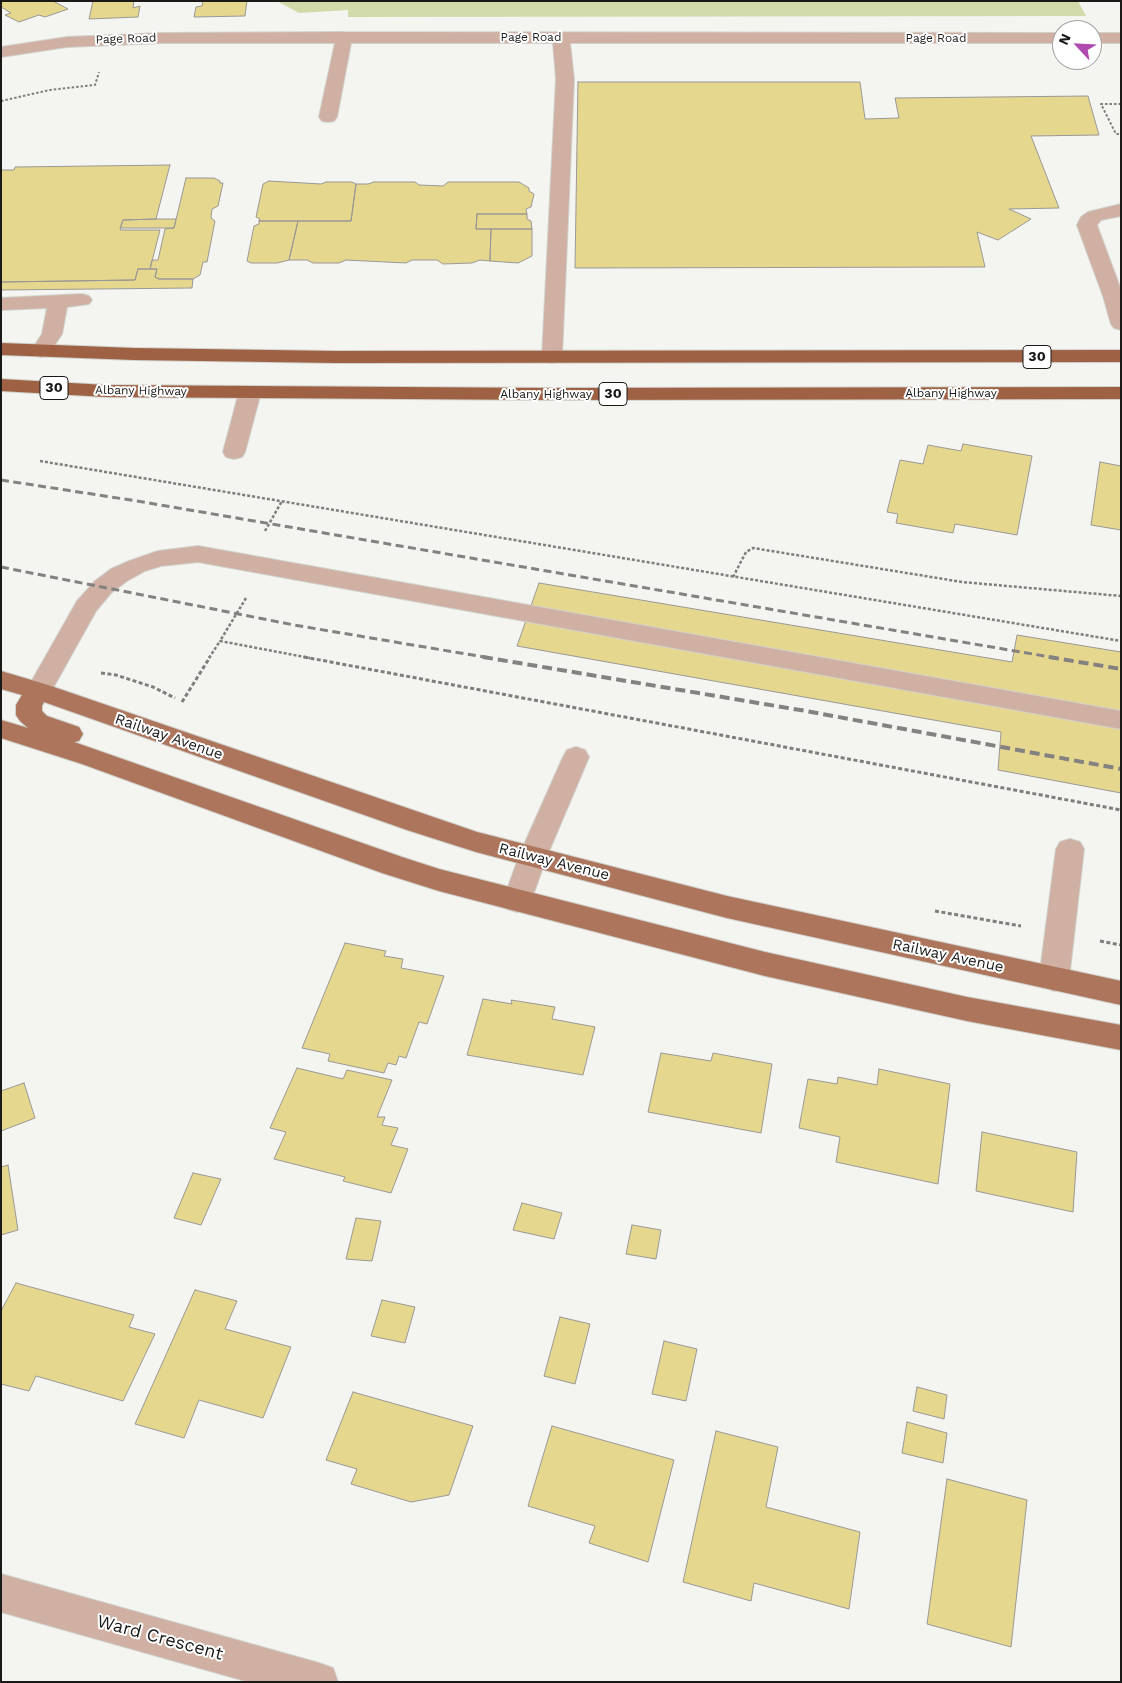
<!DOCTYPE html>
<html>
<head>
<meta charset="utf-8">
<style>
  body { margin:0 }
  #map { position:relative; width:1122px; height:1683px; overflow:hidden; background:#f4f4f0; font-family:"Work Sans",sans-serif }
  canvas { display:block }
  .frame { position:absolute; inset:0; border:2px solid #1a1918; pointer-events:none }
  .north { position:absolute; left:1052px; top:20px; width:50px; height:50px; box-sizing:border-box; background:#fff; border:1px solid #a3a3a3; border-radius:50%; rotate:295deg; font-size:14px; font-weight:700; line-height:20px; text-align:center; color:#1a1918 }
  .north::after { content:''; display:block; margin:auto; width:18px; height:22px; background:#ae4ab0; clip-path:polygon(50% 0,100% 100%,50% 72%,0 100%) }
</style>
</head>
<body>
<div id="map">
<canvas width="1122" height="1683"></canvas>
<div class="frame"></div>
<div class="north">N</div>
</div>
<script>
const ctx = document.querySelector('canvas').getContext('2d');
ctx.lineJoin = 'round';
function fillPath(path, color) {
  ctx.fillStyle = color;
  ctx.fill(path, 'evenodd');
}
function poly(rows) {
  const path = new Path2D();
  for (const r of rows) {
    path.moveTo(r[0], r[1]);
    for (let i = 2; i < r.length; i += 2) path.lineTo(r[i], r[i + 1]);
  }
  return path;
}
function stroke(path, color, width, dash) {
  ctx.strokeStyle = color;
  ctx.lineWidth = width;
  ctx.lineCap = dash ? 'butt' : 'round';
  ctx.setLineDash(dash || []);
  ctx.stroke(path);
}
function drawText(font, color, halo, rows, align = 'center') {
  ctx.font = font + ' "Work Sans",sans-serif';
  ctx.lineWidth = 4;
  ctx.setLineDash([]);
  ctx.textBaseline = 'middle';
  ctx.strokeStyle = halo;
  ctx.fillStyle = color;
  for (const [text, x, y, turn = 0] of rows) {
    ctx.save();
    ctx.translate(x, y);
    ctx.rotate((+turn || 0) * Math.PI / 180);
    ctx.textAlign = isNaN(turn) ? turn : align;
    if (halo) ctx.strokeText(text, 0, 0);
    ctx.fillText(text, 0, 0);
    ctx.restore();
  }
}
const green = poly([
  [277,1,1078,1,1086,16,348,17,348,10,299,13]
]);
const building = poly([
  [1,1,53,1,68,9,45,17,39,15,19,22,5,15,11,13,1,7,1,1],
  [93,1,134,1,133,8,140,6,138,17,89,19,93,1],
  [203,1,247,1,245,16,194,17,196,7,202,6,203,1],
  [578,82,860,82,865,119,899,118,895,98,1088,96,1099,135,1031,136,1059,208,1009,209,1031,219,998,240,977,232,985,267,575,268,578,82],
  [170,165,156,219,123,220,120,230,160,230,150,269,138,269,135,280,1,282,1,170,14,170,15,167,170,165],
  [186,178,214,178,220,181,220,183,223,183,218,206,212,209,211,218,215,221,207,262,203,262,200,275,193,279,159,279,155,277,157,269,150,269,152,260,158,260,165,229,174,228,186,178],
  [269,181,321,184,326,182,352,182,356,184,351,221,259,221,260,219,256,217,263,184,269,181],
  [374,182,415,182,419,185,443,186,448,182,519,182,529,188,529,191,534,194,531,207,526,209,527,214,477,214,476,229,491,229,490,261,480,260,472,263,443,264,437,260,412,260,406,263,346,260,339,263,313,263,307,260,289,260,298,221,351,221,356,184,368,184,374,182],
  [477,214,527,214,527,219,531,221,532,229,476,229,477,214],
  [156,219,176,219,174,228,120,228,123,220,156,219],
  [259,221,298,221,289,260,277,263,251,263,247,261,254,226,259,224,259,221],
  [491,229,532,229,532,256,518,263,490,261,491,229],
  [138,269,157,269,155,277,159,279,193,279,192,288,1,290,1,282,135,280,138,269],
  [963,444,1032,456,1017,535,955,524,953,533,896,523,898,514,887,512,900,460,923,464,928,445,961,451,963,444],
  [1100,462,1121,466,1121,530,1091,525,1100,462],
  [539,583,1012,662,1017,635,1121,652,1121,793,998,770,1001,732,517,646,539,583],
  [345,943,386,951,384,956,403,959,401,968,444,976,427,1024,419,1022,406,1058,399,1056,396,1065,388,1063,384,1073,328,1061,330,1054,302,1048,345,943],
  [483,999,512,1004,511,1000,555,1007,552,1019,595,1027,583,1075,467,1055,483,999],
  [661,1053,711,1061,713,1053,772,1064,761,1133,648,1112,661,1053],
  [297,1068,343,1079,347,1070,392,1080,377,1117,385,1117,382,1125,398,1128,391,1145,408,1149,391,1193,343,1181,345,1177,274,1159,286,1132,270,1128,297,1068],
  [879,1069,950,1084,938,1184,836,1162,840,1137,799,1128,808,1079,837,1084,838,1077,877,1085,879,1069],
  [24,1083,35,1118,1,1131,1,1091,24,1083],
  [982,1132,1077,1152,1073,1212,976,1191,982,1132],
  [8,1165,18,1230,1,1235,1,1167,8,1165],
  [193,1173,221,1179,201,1225,174,1218,193,1173],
  [522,1203,562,1213,554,1239,513,1230,522,1203],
  [356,1218,381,1221,372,1261,346,1259,356,1218],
  [632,1225,661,1230,656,1259,626,1254,632,1225],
  [16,1283,134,1315,129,1327,155,1334,123,1401,36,1376,29,1391,1,1384,1,1311,16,1283],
  [195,1290,237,1301,225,1329,291,1347,263,1418,199,1400,184,1438,135,1424,195,1290],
  [382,1300,415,1307,405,1343,371,1336,382,1300],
  [560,1317,590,1324,575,1384,544,1376,560,1317],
  [664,1341,697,1349,686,1401,652,1394,664,1341],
  [917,1387,947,1395,944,1419,913,1411,917,1387],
  [353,1392,473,1426,449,1495,411,1502,351,1484,357,1469,326,1460,353,1392],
  [907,1422,947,1433,943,1463,902,1453,907,1422],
  [552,1426,674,1460,648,1562,589,1543,595,1526,528,1506,552,1426],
  [716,1431,778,1447,766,1507,860,1532,849,1609,754,1583,751,1601,683,1582,716,1431],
  [947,1479,1027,1500,1011,1647,927,1624,947,1479]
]);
const pathFar2 = poly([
  [1,101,50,90,95,85,99,72],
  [1121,104,1101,104,1116,134,1121,134]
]);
const pathFar1 = poly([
  [40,461,1121,641],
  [265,531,282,501],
  [733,577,746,552,753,548,962,582,1121,596],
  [246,598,220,641,310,658],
  [209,658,220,641]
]);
const path = poly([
  [304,657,1121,810],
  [101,673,116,675,153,687,175,698],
  [182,702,210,657],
  [935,911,1021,926],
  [1100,941,1121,945]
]);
const minor = poly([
  [344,32,1062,33,1062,43,570,43,574,79,562,357,559,361,552,363,545,361,542,357,556,79,553,43,351,43,337,117,334,121,328,122,322,121,319,117,335,43,162,43,67,47,1,57,1,47,67,37,162,33,344,32],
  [1092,33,1121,33,1121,43,1092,43,1092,33],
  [1121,204,1121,216,1101,220,1097,225,1121,290,1121,330,1114,328,1111,324,1103,296,1077,225,1081,217,1088,212,1121,204],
  [82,294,89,296,92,300,89,304,67,307,62,334,48,355,41,357,34,355,31,351,42,334,47,308,1,310,1,298,82,294],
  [250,386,258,387,261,392,245,452,242,457,234,459,226,457,223,452,239,392,242,387,250,386],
  [198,546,1121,711,1121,729,198,562,161,566,145,571,127,581,111,593,96,611,48,697,39,700,30,697,26,691,77,601,95,581,111,569,129,561,158,551,198,546],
  [576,747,585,750,589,757,547,856,531,901,527,909,517,912,507,909,503,901,519,856,563,757,567,750,576,747],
  [1070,839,1080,842,1084,849,1069,979,1064,987,1054,991,1044,987,1039,979,1056,849,1060,842,1070,839],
  [1,1574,319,1663,333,1668,338,1682,249,1682,1,1612,1,1574]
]);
const major = poly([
  [1,671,48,685,477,832,727,896,1121,981,1121,1005,727,918,476,852,407,830,44,702,42,706,42,711,47,716,79,727,83,734,79,741,74,742,402,857,439,869,765,952,967,997,1121,1025,1121,1050,967,1021,765,976,439,891,382,873,82,764,1,738,1,720,28,728,20,721,16,715,16,705,22,695,1,689,1,671]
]);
const highway = poly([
  [1,343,134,348,336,351,1121,350,1121,362,336,363,134,360,1,355,1,343],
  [1,379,106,385,549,388,1121,387,1121,399,549,400,106,397,1,391,1,379]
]);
const railFar1 = poly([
  [1,480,137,501,1056,658],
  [1,567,294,625,490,658]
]);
const rail = poly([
  [483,657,806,711,1121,769],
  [1049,657,1121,669]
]);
const farStreetnames = [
  ["Page Road",531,37],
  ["Page Road",936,38],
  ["Page Road",126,39,-2],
  ["Albany Highway",141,391,1],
  ["Albany Highway",951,393],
  ["Albany Highway",546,394]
];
const shields = [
  [1037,357,28],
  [54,388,28],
  [613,394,28]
];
const shieldNames = [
  ["30",1037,357],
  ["30",54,388],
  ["30",613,394]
];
const streetNames = [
  ["Railway Avenue",169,737,19],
  ["Railway Avenue",554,862,14],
  ["Railway Avenue",948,956,12]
];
const nearStreetnames = [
  ["Ward Crescent",160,1638,15]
];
fillPath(green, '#d1daa9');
fillPath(building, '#e6d78f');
stroke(building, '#999895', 1);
stroke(minor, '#d1d1cd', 2);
stroke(major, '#d1d1cd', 2);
stroke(highway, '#d1d1cd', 2);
stroke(pathFar2, '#7f7e7c', 2, [2.5, 2]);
stroke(pathFar1, '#7f7e7c', 2.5, [3, 2]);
stroke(path, '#7f7e7c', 3, [4, 2.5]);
fillPath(minor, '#cfb0a2');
fillPath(major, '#ad765c');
fillPath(highway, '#9f6143');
stroke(railFar1, '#838280', 3, [8, 4.5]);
stroke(rail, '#838280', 4, [10, 5]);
drawText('12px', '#1a1918', '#fff', farStreetnames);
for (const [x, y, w] of shields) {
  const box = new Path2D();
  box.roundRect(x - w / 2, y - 11.5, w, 23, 4);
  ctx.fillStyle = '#fff';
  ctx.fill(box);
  stroke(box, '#1a1918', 1);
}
drawText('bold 14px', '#1a1918', null, shieldNames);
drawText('15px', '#1a1918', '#fff', streetNames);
drawText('18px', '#1a1918', '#fff', nearStreetnames);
</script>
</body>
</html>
